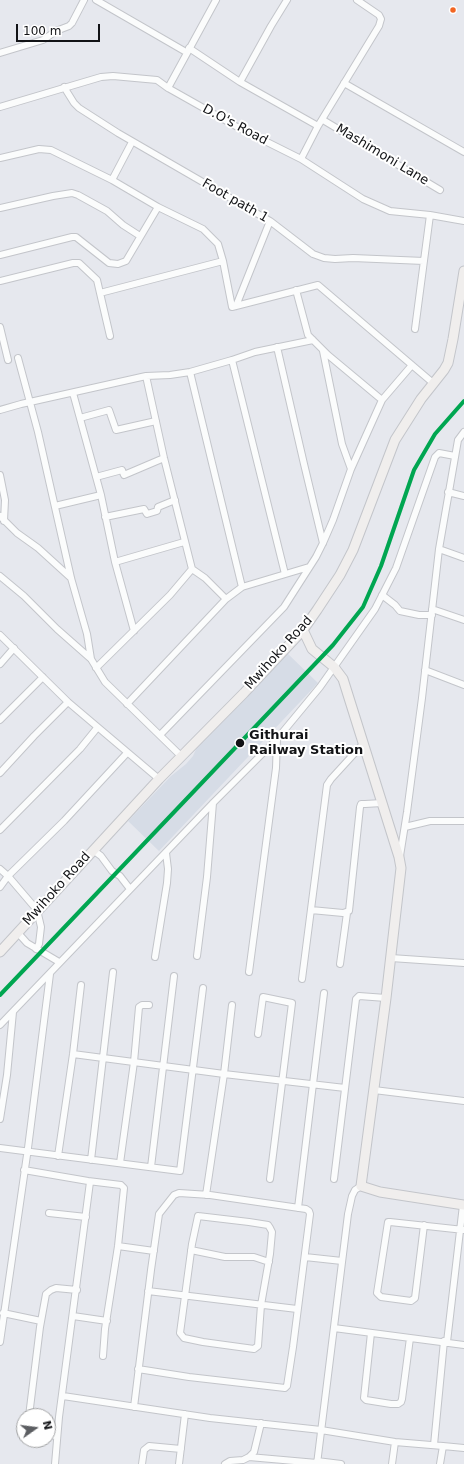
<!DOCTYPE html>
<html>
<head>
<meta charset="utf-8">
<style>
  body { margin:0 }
  #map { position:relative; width:464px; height:1464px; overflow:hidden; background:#e6e8ee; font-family:"DejaVu Sans",sans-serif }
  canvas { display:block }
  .north { position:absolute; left:16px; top:1408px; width:40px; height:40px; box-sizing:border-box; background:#fff; border:1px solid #a0a1a2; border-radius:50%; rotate:76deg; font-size:11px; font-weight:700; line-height:16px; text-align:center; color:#121316 }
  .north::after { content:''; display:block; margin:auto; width:14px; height:18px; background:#5c5e62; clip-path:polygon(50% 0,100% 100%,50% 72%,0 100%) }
  .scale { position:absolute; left:16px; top:24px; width:84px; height:18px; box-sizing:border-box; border:2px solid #121316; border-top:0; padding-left:5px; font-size:12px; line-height:14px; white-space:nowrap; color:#121316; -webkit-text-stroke:3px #fff; paint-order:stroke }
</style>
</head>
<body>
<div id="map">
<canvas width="464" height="1464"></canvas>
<div class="north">N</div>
<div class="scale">100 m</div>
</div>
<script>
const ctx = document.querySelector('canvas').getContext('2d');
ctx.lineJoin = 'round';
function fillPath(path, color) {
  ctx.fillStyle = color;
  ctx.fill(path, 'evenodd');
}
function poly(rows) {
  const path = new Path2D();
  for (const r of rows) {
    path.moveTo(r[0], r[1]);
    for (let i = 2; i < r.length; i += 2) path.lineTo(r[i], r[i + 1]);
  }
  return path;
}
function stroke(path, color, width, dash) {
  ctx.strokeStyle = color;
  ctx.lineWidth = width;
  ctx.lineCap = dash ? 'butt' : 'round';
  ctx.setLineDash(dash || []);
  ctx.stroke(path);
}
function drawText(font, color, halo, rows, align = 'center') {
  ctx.font = font + ' "DejaVu Sans",sans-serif';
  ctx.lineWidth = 4;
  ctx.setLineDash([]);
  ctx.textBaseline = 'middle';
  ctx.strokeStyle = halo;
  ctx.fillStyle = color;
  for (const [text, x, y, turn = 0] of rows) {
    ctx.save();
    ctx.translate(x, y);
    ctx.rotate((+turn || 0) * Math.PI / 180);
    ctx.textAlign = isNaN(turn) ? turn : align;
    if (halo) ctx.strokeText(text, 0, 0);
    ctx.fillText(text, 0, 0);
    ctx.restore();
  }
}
const built = poly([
  [287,653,318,683,159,851,128,821,171,776,186,764,193,756,197,747]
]);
const street = poly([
  [96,0,186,52],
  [189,48,240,82,318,126],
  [0,53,43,40,56,31,69,26,72,23,84,0],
  [240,82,271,26,287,0],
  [344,83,464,152],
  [64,87,74,103,79,108,118,133,270,221,313,254,324,258,335,259,353,258,424,261],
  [168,88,216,0],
  [0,107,101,77,113,76,157,80,168,88,239,128,301,159,363,199,390,211,430,215,464,221],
  [323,120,440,190],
  [0,158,39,149,51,150,112,180,158,207,203,229,218,244,223,261,100,293,97,280,79,263,73,263,0,281],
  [301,159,318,126,379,26,381,19,379,15,357,0],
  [112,180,132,142],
  [0,208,53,196,72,193,78,195,107,211,123,225,140,236],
  [0,255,72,237,76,237,109,263,118,264,126,261,158,207],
  [223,261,232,307,318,285,433,383],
  [296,290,308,335,328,355,382,400],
  [100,293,110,336],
  [236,306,270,221],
  [0,327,8,360],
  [415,329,430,215],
  [277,347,304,464,323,543],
  [323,351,342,444,351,469],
  [18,358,38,432,71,578,87,634,91,659,105,682,181,756],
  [232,360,285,574],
  [190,372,242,587],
  [73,393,101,495,115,562,134,631],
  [0,410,21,404,146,376,170,375,190,372,232,360,255,352,313,340],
  [80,418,109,410,116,430,156,421],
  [0,475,5,500,4,521],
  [96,477,122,470,124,475,164,458],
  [448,492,464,496],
  [55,506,101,495],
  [0,516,17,533,38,548,71,578],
  [105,517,144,509,147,514,157,511,158,507,175,500],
  [439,549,464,558],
  [115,562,184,542],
  [192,569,205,578,226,599],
  [0,576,24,596,57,629,91,659],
  [382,595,395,605,400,611,419,615,432,615],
  [432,609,464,620],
  [0,635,68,702,159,779],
  [0,664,14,648],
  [96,668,170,595,192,569,164,458,146,376],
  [425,670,464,685],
  [127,704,226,599,242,587,309,567],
  [0,720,43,677],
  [160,735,284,607,316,557,323,543,333,520,351,469,382,400,412,365],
  [0,773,34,736,68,702],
  [405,827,430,821,464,821],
  [0,830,80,749,97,728],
  [93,850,101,856,112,871,120,876,130,889],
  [400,856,407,812,422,698,439,549,458,440,464,432],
  [0,869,8,876,37,910,41,927,39,944,36,949],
  [0,887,8,876,64,821,127,753],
  [311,910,343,913,349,911,360,807,361,804,365,804,382,803],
  [18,933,27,943,59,962],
  [197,956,207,877,213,803],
  [155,957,167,883,168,869,166,853],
  [391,958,464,963],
  [340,964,347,913],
  [249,972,276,768,277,739],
  [302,979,327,785,331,779,363,744],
  [0,1025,213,803,277,739,320,687,375,609,396,568,435,457,439,453,455,456],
  [258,1034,263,997,292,1003,270,1179],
  [73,1054,224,1074,345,1088],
  [374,1090,464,1101],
  [0,1119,7,1075,13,1012],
  [0,1148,180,1171,203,988],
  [58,1156,73,1054,81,985],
  [91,1160,113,972],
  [120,1163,134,1062,139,1007,142,1005,149,1005],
  [151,1167,174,976],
  [24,1170,88,1181,121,1185,124,1188,118,1246,105,1329,103,1356],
  [334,1179,356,999,359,996,386,998],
  [206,1195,224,1074,232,1005],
  [298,1208,324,993],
  [49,1213,86,1217],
  [198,1216,249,1222,268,1225,270,1228,272,1232,270,1254,261,1305,258,1346,254,1349,203,1342,184,1338,180,1333,192,1244,198,1216],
  [424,1225,415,1298,411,1301,381,1297,377,1293,388,1222,390,1222,464,1230],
  [118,1246,154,1251],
  [191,1250,225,1257,254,1257,269,1262],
  [305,1257,342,1261],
  [148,1291,297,1309],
  [3,1313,41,1321],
  [73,1316,107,1321],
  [334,1328,464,1345],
  [371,1333,364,1398,366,1400,391,1404,398,1404,401,1402,402,1399,410,1338],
  [0,1342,28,1148,50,974],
  [447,1342,463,1205],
  [63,1396,210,1418,321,1430,395,1442,443,1446,440,1464],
  [134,1407,151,1270,159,1214,174,1195,179,1193,210,1195,306,1209,309,1211,310,1214,293,1347,287,1386,285,1388,189,1377,138,1369],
  [29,1416,40,1327,46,1294,51,1290,56,1288,77,1290],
  [48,1435,57,1436],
  [434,1445,444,1341],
  [443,1446,464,1448],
  [249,1457,317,1463],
  [317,1461,341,1464],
  [55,1464,59,1417,90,1182],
  [142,1464,144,1450,149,1446,181,1449],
  [179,1464,185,1414],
  [225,1464,230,1461,243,1460,249,1457,254,1452,261,1423],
  [317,1464,348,1214,352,1196,355,1190,361,1186],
  [392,1464,395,1442]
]);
const secondary = poly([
  [303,630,312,649,334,667,343,679,399,857,401,868,386,998,361,1186,380,1192,464,1205],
  [0,952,159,779,244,693,303,630,317,610,340,575,353,550,395,440,421,399,444,370,448,363,453,339,464,271]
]);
const rail1 = poly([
  [0,995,333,645,363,607,381,566,414,470,435,434,464,401]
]);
const markers = [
  [453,10,3.5,"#f26522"],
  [240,743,5,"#121316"]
];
const streetNames = [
  ["D.O's Road",235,125,28],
  ["Mashimoni Lane",382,155,31],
  ["Foot path 1",235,201,30],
  ["Mwihoko Road",279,653,-48],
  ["Mwihoko Road",57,889,-48]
];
const stopNames = [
  ["Githurai",249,736],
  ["Railway Station",249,751]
];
fillPath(built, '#d6dce6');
stroke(street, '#c3c5ca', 8);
stroke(secondary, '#c3c5ca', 11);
stroke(street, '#fbfcfc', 6);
stroke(secondary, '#f0eeed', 9);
stroke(rail1, '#00a651', 4);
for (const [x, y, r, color] of markers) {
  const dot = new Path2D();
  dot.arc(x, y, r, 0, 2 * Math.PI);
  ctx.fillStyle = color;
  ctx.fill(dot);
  stroke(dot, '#fff', 1.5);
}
drawText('13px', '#121316', '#fff', streetNames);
drawText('bold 13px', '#121316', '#fff', stopNames, 'left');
</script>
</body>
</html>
